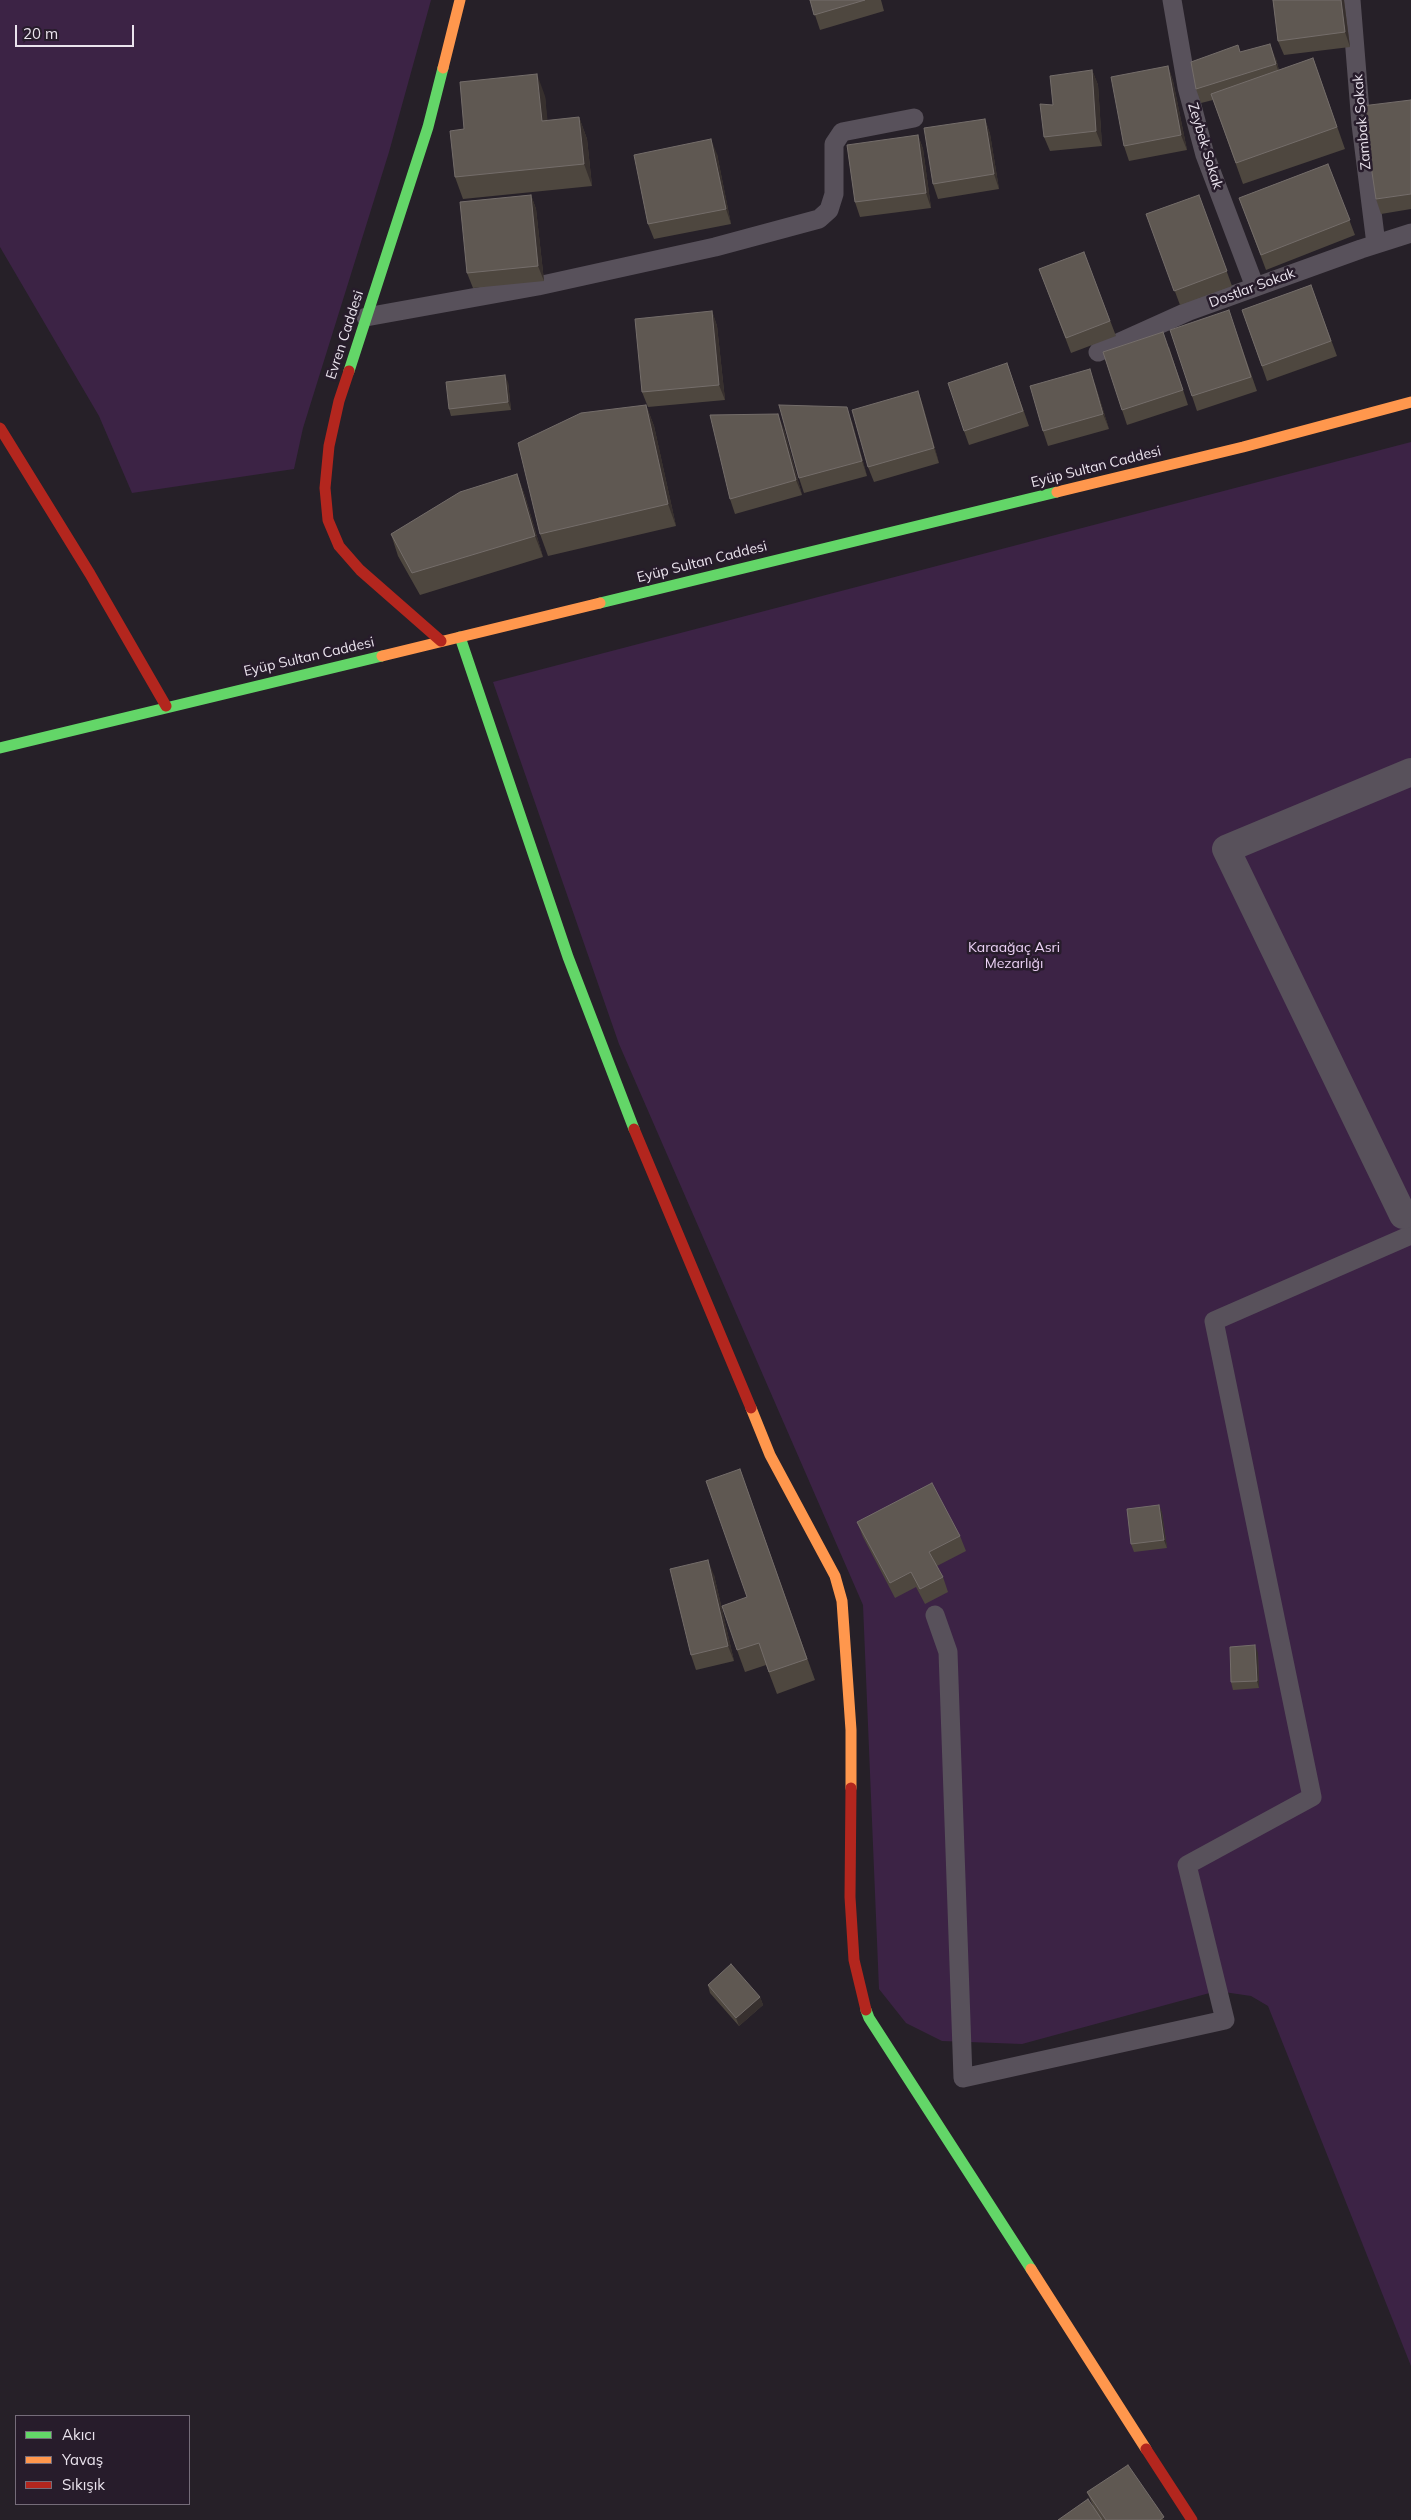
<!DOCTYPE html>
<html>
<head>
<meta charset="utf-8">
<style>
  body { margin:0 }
  #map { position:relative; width:1411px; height:2520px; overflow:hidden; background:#262028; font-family:Mulish,sans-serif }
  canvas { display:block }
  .legend { position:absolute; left:15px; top:2415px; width:175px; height:90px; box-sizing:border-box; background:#271c2b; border:1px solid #756c79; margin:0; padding:6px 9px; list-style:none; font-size:15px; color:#eae3ed }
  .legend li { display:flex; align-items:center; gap:10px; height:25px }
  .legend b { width:25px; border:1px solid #756c79 }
  .scale { position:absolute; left:15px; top:25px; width:119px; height:22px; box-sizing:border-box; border:2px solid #eae3ed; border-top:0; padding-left:6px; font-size:15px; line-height:18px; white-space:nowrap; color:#eae3ed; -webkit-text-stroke:4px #271c2b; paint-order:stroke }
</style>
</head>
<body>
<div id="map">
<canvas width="1411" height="2520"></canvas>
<ul class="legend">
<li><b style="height:6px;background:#63d668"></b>Akıcı</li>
<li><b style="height:6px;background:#ff974d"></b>Yavaş</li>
<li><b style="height:6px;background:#b3261e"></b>Sıkışık</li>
</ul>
<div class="scale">20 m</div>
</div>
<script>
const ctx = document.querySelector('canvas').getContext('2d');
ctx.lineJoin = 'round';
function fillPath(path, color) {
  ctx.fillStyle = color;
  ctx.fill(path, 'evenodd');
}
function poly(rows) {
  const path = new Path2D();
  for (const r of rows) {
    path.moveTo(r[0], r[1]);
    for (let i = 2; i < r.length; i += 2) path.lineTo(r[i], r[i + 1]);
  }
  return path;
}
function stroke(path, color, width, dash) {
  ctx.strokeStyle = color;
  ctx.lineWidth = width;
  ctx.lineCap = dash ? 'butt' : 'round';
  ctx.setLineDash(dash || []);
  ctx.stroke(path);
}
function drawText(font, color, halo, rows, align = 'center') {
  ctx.font = font + ' Mulish,sans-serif';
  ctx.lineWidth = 5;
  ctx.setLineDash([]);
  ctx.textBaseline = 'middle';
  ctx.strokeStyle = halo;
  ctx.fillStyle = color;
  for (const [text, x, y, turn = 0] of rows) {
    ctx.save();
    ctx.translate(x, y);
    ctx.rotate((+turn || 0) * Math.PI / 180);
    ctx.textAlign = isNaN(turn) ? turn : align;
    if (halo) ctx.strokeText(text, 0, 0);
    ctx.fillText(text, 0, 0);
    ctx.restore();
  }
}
const green = poly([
  [0,0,431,0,389,152,303,428,294,469,132,493,99,416,0,247],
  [1411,442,1411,2366,1268,2006,1251,1996,1217,1991,1022,2044,942,2041,906,2023,879,1989,863,1605,619,1044,493,682]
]);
const lane = poly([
  [1172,0,1187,87,1205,155,1255,287],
  [1351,0,1361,124,1376,244],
  [366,317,538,286,715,247,819,219,829,210,834,194,834,144,842,132,914,118],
  [1098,352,1189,311,1361,249,1411,233],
  [935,1615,948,1652,963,2078,1225,2020,1187,1865,1312,1797,1214,1321,1411,1235]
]);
const street = poly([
  [1403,1215,1226,849,1411,772]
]);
const fast = poly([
  [349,371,428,127,443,68],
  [600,603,1057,492],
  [460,637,568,957,634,1129],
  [0,748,382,656],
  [866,2010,869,2018,1031,2269]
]);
const slow = poly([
  [443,68,460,0],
  [1057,492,1243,447,1411,402],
  [382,656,600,603],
  [751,1408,770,1455,835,1576,842,1601,851,1730,851,1788],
  [1031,2269,1146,2449]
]);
const jam = poly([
  [349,371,339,401,329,446,325,488,328,520,339,546,360,570,441,641],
  [0,428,90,574,166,706],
  [634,1129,751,1408],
  [851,1788,850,1897,854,1960,866,2010],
  [1146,2449,1192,2520]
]);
const wall = poly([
  [810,0,881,0,884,11,820,30],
  [1273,0,1344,0,1350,47,1284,55,1278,41],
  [1241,52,1276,59,1279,70,1313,58,1345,149,1243,184,1213,100,1201,103,1196,89],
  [1168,66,1173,81,1187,150,1129,161,1124,146],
  [1092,70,1098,85,1102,146,1050,151,1044,137,1053,105],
  [545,96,547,121,579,117,587,139,592,186,463,199,455,177,464,129],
  [1411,100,1411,209,1381,214,1376,199],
  [985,119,990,134,999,189,938,199,933,184],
  [918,135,923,149,931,208,860,217,855,202],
  [717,154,731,224,654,239,648,224],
  [1328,164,1355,235,1266,270,1239,198],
  [531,195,536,209,544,281,473,288,467,273],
  [1199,195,1232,286,1180,305,1146,214],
  [1084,252,1116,336,1071,353,1039,269],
  [1311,285,1337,356,1267,381,1242,310],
  [712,311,717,326,725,400,648,407,642,392],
  [1234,325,1257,391,1197,411,1192,396],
  [1169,347,1188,405,1127,425,1122,410],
  [1007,363,1029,426,969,445,964,431],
  [508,382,511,410,451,416,449,409],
  [1095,384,1109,429,1048,446,1043,431],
  [918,391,923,406,939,463,874,482,868,467],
  [646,405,654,426,676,526,548,556,540,534],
  [852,422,867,476,804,493,799,478],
  [784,429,802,495,735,514,730,499],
  [517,474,525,496,543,557,420,595,398,556,391,534],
  [740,1469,815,1680,777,1694,766,1665,745,1672,737,1650,747,1597],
  [1159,1505,1162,1513,1167,1548,1134,1552,1131,1544],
  [857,1522,960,1536,966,1551,937,1566,943,1577,948,1592,925,1604,916,1587,895,1598,863,1537],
  [714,1575,734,1661,696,1670,691,1655],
  [1258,1653,1259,1688,1233,1690,1231,1682],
  [708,1985,760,1997,763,2005,739,2026,710,1993],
  [1087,2492,1165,2520,1058,2520,1093,2506]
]);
const shadedWall = poly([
  [1341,0,1344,0,1350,47,1345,32],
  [1270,44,1276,59,1281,79,1276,64],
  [1168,66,1173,81,1187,150,1181,135],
  [1092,70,1098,85,1102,146,1096,131],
  [537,74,545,96,550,143,542,121],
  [579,117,587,139,592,186,584,164],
  [985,119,990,134,999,189,994,174],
  [918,135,923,149,931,208,926,193],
  [711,139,717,154,731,224,726,209],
  [531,195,536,209,544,281,538,266],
  [712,311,717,326,725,400,719,385],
  [1090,369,1095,384,1109,429,1103,414],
  [505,375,508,382,511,410,508,402],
  [918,391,923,406,939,463,934,448],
  [646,405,654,426,676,526,668,504],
  [847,407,852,422,867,476,862,461],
  [778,414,784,429,802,495,796,480],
  [517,474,525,496,543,557,535,536],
  [1159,1505,1162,1513,1167,1548,1164,1540],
  [708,1560,714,1575,734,1661,728,1646],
  [1255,1645,1258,1653,1259,1688,1257,1681],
  [760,1997,763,2005,739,2026,736,2018]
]);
const building = poly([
  [810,0,865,0,814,15,810,0],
  [1273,0,1341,0,1345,32,1278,41,1273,0],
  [1270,44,1276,64,1196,89,1191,62,1238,45,1240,52,1270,44],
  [1313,58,1337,127,1236,163,1211,94,1313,58],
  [1168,66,1181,135,1124,146,1111,77,1168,66],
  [1092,70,1096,131,1044,137,1040,104,1053,105,1050,76,1092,70],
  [537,74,542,121,579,117,584,164,455,177,450,131,464,129,460,82,537,74],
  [1411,100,1411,194,1376,199,1362,106,1411,100],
  [985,119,994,174,933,184,924,128,985,119],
  [918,135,926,193,855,202,847,145,918,135],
  [711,139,726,209,648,224,634,155,711,139],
  [1328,164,1350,220,1261,255,1239,198,1328,164],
  [531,195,538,266,467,273,460,202,531,195],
  [1199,195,1227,271,1174,291,1146,214,1199,195],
  [1084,252,1110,321,1066,338,1039,269,1084,252],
  [1311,285,1331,341,1262,366,1242,310,1311,285],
  [1229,310,1251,377,1192,396,1170,330,1229,310],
  [712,311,719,385,642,392,635,319,712,311],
  [1163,332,1183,390,1122,410,1103,352,1163,332],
  [1007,363,1023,411,964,431,948,383,1007,363],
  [1090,369,1103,414,1043,431,1030,386,1090,369],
  [505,375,508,402,449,409,446,382,505,375],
  [918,391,934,448,868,467,852,410,918,391],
  [646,405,668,504,540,534,518,443,581,413,646,405],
  [779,405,847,407,862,461,799,478,779,405],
  [778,414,796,480,730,499,710,415,778,414],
  [517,474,535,536,412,573,391,534,460,492,517,474],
  [740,1469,807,1659,769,1672,759,1643,737,1650,722,1606,747,1597,706,1481,740,1469],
  [932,1483,960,1536,929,1552,943,1577,920,1589,911,1572,890,1583,857,1522,932,1483],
  [1159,1505,1164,1540,1131,1544,1127,1509,1159,1505],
  [708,1560,728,1646,691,1655,670,1569,708,1560],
  [1255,1645,1257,1681,1231,1682,1230,1647,1255,1645],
  [731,1964,760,1997,736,2018,708,1985,731,1964],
  [1128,2465,1164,2517,1160,2520,1106,2520,1087,2492,1128,2465],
  [1088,2499,1102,2520,1058,2520,1088,2499]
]);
const streetNames = [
  ["Zambak Sokak",1362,122,-95],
  ["Zeybek Sokak",1205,146,73],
  ["Dostlar Sokak",1252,288,-20],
  ["Evren Caddesi",345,335,-72],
  ["Eyüp Sultan Caddesi",1096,467,-14],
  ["Eyüp Sultan Caddesi",702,562,-14],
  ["Eyüp Sultan Caddesi",309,657,-13]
];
const parkNames = [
  ["Karaağaç Asri",1014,948],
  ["Mezarlığı",1014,964]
];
fillPath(green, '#3c2345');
stroke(lane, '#58515b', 19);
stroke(street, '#58515b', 28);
stroke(fast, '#63d668', 11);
stroke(slow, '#ff974d', 11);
stroke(jam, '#b3261e', 11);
fillPath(wall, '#4e473f');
fillPath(shadedWall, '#37302e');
fillPath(building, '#5f5852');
stroke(building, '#746d6a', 1);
drawText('14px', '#eae3ed', '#271c2b', streetNames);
drawText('14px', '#ecd2f6', '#271c2b', parkNames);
</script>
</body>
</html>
